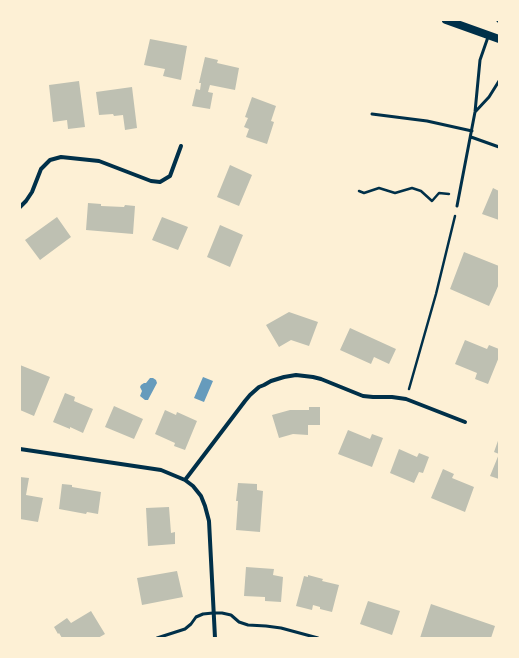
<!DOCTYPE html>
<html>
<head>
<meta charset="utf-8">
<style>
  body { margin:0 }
  #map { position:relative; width:519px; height:658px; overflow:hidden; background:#fdf0d5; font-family:Rubik,sans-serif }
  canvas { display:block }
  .frame { position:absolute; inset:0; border:21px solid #fdf0d5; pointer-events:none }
</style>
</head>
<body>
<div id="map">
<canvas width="519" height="658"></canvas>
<div class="frame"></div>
</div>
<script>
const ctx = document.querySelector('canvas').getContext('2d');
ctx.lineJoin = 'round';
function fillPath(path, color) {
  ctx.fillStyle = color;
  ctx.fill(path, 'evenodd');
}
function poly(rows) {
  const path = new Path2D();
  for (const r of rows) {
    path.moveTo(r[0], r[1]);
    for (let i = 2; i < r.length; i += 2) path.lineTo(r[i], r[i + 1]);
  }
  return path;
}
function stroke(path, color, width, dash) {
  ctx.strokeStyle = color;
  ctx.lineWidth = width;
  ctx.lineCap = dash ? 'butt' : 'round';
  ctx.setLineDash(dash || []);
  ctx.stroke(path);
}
const water = poly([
  [203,377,213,381,204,402,194,398],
  [150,378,153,378,156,380,157,383,149,398,148,400,145,400,140,396,142,391,140,387,141,385,144,383,146,383]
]);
const building = poly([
  [150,39,187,46,181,80,163,76,165,69,144,65],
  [205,57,218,60,217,63,239,68,235,90,210,85,208,92,213,93,210,109,192,106,196,89,200,90,201,83,199,83],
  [79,81,85,127,68,129,67,120,53,122,49,85],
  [132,87,137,128,125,130,123,115,114,116,113,114,99,115,96,92],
  [252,97,276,106,271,121,274,122,267,144,246,137,249,129,244,127,248,118,245,117],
  [230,165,252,175,239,206,217,197],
  [493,188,499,191,499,220,482,214],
  [88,203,101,204,101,206,124,207,125,205,135,206,133,234,86,230],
  [57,217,71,237,40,260,25,240],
  [162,217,188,227,178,250,152,240],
  [220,225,243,235,230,267,207,257],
  [464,252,499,266,499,284,489,306,450,289],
  [289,312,318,322,309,346,291,340,279,347,266,325],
  [350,328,396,349,389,364,374,357,371,364,340,350],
  [465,340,487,349,489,345,499,349,499,357,488,384,475,379,477,373,455,364],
  [20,365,50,377,34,416,20,410],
  [65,393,75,397,74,401,93,409,83,433,70,427,70,429,53,422],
  [114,406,143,419,134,439,105,427],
  [309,407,320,407,320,425,308,425,308,435,293,434,279,438,272,415,290,410,309,410],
  [165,410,176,415,177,412,197,421,185,450,174,446,175,443,155,434],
  [348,430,370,439,372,434,383,438,372,467,338,454],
  [499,438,499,479,490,476,499,454,494,452],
  [399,449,417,457,419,453,429,457,423,473,419,472,414,483,390,473],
  [443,469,454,474,452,478,474,487,465,512,431,498],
  [20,477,29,478,26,495,43,498,38,522,20,519],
  [238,483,257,484,257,490,263,491,260,532,236,530,238,501,236,501],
  [62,484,72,485,72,487,101,492,98,514,87,512,86,514,59,509],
  [169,507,171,533,175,532,175,544,148,546,146,508],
  [246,567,274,569,273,575,283,577,281,602,265,601,265,597,244,596],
  [177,571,183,597,142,605,137,578],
  [308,575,323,579,322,581,339,585,332,612,320,609,320,607,313,605,312,610,296,606,304,576,308,577],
  [368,601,400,611,392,635,360,624],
  [431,604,495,626,491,638,420,638],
  [91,611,105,634,98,638,62,638,59,633,58,634,54,627,67,618,71,623]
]);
const path = poly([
  [497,20,499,22],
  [359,191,364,193,379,188,395,193,412,188,421,191,432,201,439,193,449,194],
  [409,389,436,294,455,216]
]);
const service = poly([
  [475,112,489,97,499,81],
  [372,114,427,121,472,131],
  [471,137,499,147],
  [457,206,475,112,480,60,488,37],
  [157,638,185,629,191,624,196,617,203,614,213,613,222,613,231,615,239,622,248,625,266,626,281,628,318,638]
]);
const minor = poly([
  [20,207,26,201,32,192,41,169,50,160,61,157,99,161,151,181,160,182,170,176,181,146],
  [20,449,161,470,185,480,193,486,201,496,205,506,209,521,215,638],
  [185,480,245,401,250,395,259,387,264,385,271,381,284,377,296,375,313,377,321,379,363,396,373,397,392,397,406,399,465,422]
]);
const secondary = poly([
  [446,20,499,39]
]);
fillPath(water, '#669bbc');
fillPath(building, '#bec0b2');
stroke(path, '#003049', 2.5);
stroke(service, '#003049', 3);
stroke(minor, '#003049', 4);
stroke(secondary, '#003049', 8);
</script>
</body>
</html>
